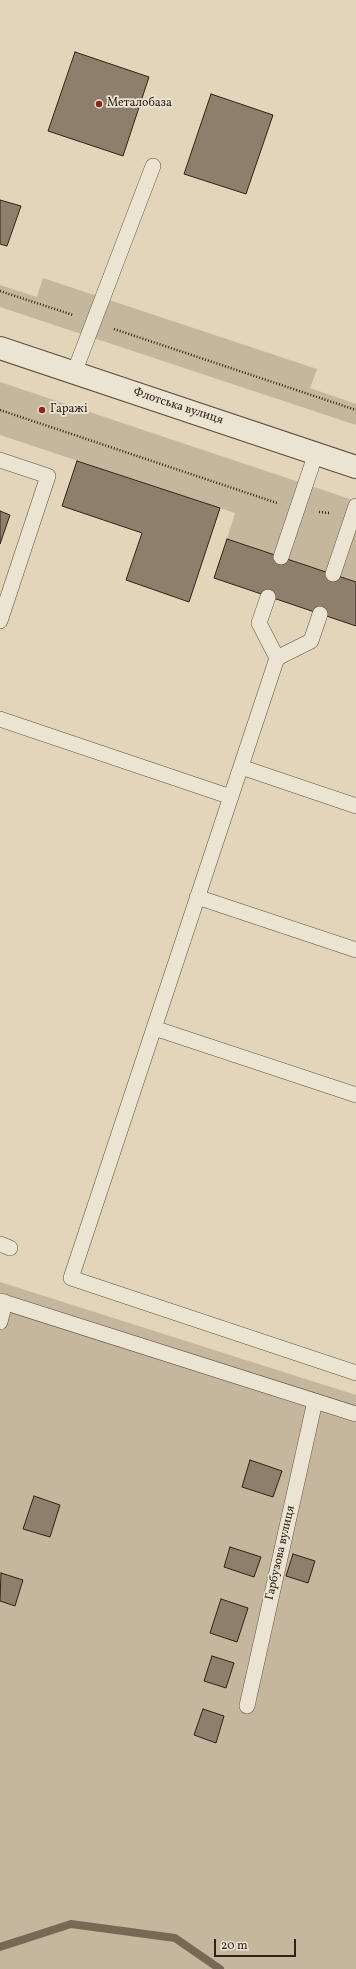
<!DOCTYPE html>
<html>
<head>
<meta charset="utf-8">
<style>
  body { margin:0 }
  #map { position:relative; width:356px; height:1969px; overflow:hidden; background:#e2d5ba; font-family:Vollkorn,serif }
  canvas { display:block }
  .scale { position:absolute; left:214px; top:1939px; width:82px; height:18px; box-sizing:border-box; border:2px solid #312215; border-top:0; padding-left:5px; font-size:12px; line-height:14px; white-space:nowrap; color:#312215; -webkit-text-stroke:3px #ece4d2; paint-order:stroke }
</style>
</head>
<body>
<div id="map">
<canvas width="356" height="1969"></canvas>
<div class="scale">20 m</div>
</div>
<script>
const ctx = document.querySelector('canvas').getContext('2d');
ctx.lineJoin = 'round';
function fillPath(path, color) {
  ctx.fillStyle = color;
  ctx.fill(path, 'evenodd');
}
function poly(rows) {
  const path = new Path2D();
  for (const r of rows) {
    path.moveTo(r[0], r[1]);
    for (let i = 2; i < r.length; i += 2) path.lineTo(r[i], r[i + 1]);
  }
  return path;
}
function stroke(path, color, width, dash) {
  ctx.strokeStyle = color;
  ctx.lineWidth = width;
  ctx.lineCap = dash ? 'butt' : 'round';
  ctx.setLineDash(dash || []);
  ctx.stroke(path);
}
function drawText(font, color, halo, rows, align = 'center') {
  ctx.font = font + ' Vollkorn,serif';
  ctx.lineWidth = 3.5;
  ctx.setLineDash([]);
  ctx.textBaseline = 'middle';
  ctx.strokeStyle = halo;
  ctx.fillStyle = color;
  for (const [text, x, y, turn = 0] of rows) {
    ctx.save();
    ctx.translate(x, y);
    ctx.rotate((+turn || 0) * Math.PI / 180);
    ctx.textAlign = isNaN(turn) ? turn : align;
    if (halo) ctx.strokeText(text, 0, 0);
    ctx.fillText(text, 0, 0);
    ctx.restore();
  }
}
const green = poly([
  [43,278,317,369,310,388,356,404,356,425,0,307,0,285,37,297],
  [0,382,356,501,356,582,227,539,235,513,0,435],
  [0,1282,356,1395,356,1969,0,1969]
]);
const stream = poly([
  [0,1947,71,1924,175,1938,220,1969]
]);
const building = poly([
  [75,52,149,77,123,156,48,131,75,52],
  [211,94,273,115,246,194,184,174,211,94],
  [0,200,21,206,7,246,0,244,0,200],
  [77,461,220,508,189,602,126,580,142,533,62,506,77,461],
  [0,511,10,515,0,544,0,511],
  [227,539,356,582,356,626,214,578,227,539],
  [250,1460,282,1471,273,1497,242,1487,250,1460],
  [34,1496,60,1505,50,1537,23,1529,34,1496],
  [230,1547,261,1557,254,1577,224,1567,230,1547],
  [293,1554,315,1561,308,1583,286,1576,293,1554],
  [1,1573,23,1580,15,1606,0,1601,1,1573],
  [221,1599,248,1608,237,1642,210,1633,221,1599],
  [212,1656,234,1663,226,1688,204,1681,212,1656],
  [203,1709,224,1716,216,1743,194,1735,203,1709]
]);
const path = poly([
  [0,291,73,315],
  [114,329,356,410],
  [0,410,277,503],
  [319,512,330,513]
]);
const service = poly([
  [74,373,153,166],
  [0,460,48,476,0,621],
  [281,557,316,453],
  [333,574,356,506],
  [268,597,259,623,277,658,71,1278,356,1373],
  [277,658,311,641,320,614],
  [0,719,231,797],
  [241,767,356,806],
  [197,897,356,950],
  [154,1028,356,1095],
  [0,1244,10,1248],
  [0,1301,356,1414],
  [0,1322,5,1302],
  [247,1706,315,1401]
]);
const tertiary = poly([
  [0,348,356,467]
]);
const markers = [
  [99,104,4,"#8f2418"],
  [42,410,4,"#8f2418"]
];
const poiNames = [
  ["Металобаза",107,104],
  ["Гаражі",50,410]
];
const streetNames = [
  ["Флотська вулиця",178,407,18],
  ["Гарбузова вулиця",281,1553,-77]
];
fillPath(green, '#c4b79e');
stroke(stream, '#776956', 8);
fillPath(building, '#8d7f6b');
stroke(building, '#312215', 1);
stroke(service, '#5d4f3e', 16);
stroke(tertiary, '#5d4f3e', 24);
stroke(path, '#312215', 2.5, [1, 2]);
stroke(service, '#ece4d2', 15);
stroke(tertiary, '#ece4d2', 22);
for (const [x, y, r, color] of markers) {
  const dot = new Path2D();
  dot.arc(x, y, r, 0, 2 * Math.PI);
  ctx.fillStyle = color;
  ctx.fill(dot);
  stroke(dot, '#ece4d2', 1.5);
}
drawText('12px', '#312215', '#ece4d2', poiNames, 'left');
drawText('12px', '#312215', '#ece4d2', streetNames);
</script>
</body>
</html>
